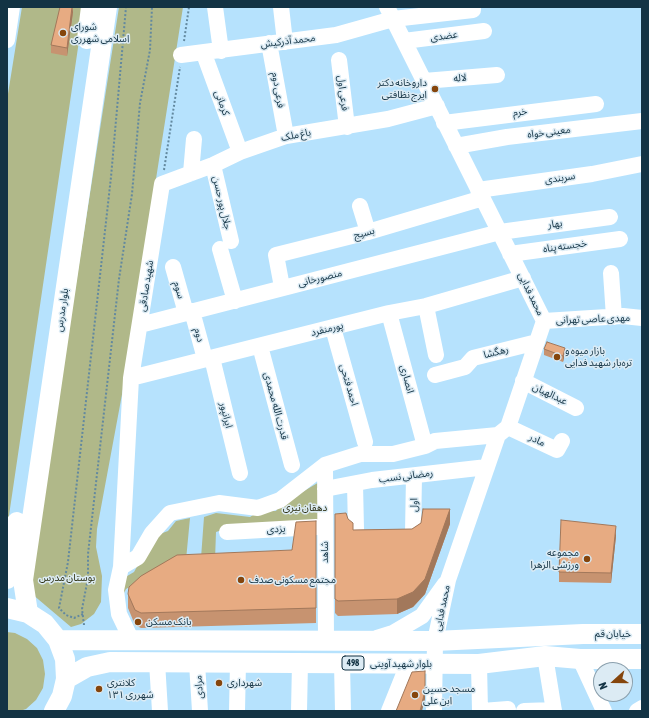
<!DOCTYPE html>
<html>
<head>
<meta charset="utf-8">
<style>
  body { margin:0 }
  #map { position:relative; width:649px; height:718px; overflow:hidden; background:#b6e2fd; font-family:"Asap Condensed",sans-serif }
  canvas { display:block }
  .frame { position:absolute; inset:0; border:8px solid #133344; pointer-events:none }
  .north { position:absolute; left:593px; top:662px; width:40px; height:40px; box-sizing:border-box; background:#dcebf4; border:1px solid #8ca1ae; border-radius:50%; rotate:249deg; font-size:11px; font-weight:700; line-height:16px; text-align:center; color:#133344 }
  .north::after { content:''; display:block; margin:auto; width:14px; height:18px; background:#85450c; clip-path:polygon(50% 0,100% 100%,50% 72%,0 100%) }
</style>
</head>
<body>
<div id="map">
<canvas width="649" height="718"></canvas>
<div class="frame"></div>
<div class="north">N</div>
</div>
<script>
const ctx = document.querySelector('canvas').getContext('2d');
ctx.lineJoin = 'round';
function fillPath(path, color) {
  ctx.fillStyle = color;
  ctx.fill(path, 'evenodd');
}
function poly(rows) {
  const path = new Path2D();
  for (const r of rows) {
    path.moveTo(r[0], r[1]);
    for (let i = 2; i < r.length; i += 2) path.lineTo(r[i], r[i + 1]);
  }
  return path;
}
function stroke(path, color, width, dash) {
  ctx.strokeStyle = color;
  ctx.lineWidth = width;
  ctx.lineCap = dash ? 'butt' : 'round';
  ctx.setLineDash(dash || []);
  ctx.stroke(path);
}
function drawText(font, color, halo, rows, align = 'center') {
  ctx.font = font + ' "Asap Condensed","Noto Sans Arabic",sans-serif';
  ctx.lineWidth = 3;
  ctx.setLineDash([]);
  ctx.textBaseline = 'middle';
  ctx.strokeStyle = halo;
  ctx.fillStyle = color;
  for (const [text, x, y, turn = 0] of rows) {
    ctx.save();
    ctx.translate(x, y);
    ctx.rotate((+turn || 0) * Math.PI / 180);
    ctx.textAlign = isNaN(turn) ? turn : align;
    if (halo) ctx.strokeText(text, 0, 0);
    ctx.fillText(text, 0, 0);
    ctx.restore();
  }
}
const green = poly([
  [22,7,84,7,7,529,7,100],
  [119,7,183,7,123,389,97,529,96,547,102,576,101,602,94,614,81,624,71,627,32,594,31,573],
  [321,481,321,522,225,529,216,532,215,560,201,558,204,517,216,513,250,517,259,511,276,511,280,505],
  [190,518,186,560,177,559,126,589,121,599,122,579,134,572,154,536,168,531,176,521],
  [7,632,15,633,27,639,37,648,43,660,45,674,43,688,36,700,26,709,20,711,7,711]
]);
const path = poly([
  [184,41,189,7],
  [164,170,180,67],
  [83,614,74,618,66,615,59,608,68,562,111,177,126,7],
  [84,625,82,609,88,578,88,554,119,279,132,194,140,103,150,50,152,7]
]);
const minor = poly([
  [215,7,221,51],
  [281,7,285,42],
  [387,7,544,321,508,427,498,435,448,580,435,641,434,711],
  [7,40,12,7],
  [404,41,484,31],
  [269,43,286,136],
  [204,54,240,152],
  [181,55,336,35,393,19,473,10,473,7],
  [339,60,347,127],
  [424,81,497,75],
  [444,123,596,104],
  [456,146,507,137,642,121],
  [213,165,231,241],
  [191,173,194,139],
  [478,190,592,174,642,164],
  [360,206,368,232],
  [220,249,235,301],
  [510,254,620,239],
  [173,267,186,313],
  [611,273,614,317],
  [282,287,276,255,368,232,483,198],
  [426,306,436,355],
  [192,311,205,359],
  [389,313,425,446],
  [544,321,623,316,642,318],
  [140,325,500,232,610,217],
  [333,328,365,442],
  [260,346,292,465],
  [212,358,240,473],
  [435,375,465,367,473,358,537,342],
  [131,378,389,313,426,306,523,278],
  [523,381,576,408],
  [508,427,557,450,562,441],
  [325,465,326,640],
  [355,484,356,529],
  [325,489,372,480,487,467],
  [227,532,316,527],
  [413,533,414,476],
  [121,567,131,378,162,184,213,165,240,152,286,136,388,119,437,106],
  [377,638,393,633,422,616,445,584],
  [131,639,119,614,116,590,121,567,138,557,152,533,170,513,219,503,258,508,280,500,325,465,360,454,393,454,425,446,435,441,498,435],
  [545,656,554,711],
  [580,659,604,711],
  [157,662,160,711],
  [197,663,200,711],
  [342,663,343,711],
  [479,664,480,711],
  [237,711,238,663],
  [299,711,300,663],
  [389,711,408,664],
  [482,711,508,709],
  [524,711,554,710],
  [637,711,642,708]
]);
const major = poly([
  [87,39,91,7],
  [7,579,17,522],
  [7,608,28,613,45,624,58,640,65,659,66,679,62,696,54,711],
  [28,613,23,580,28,546,107,7],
  [58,640,435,641,583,634,642,634],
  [66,679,87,667,110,662,479,664,545,656,580,659,642,659]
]);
const wall = poly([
  [73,7,73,12,67,56,51,53,51,45],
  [544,349,565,353,563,362,544,355],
  [335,514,348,519,353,530,412,529,421,523,450,524,425,594,413,607,397,614,338,616,335,613],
  [316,521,316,623,141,628,135,625,128,608,128,594,292,550],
  [616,536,611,583,559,582,559,572]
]);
const shadedWall = poly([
  [72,7,73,12,67,56,67,48],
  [565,348,565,353,563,362,563,356],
  [450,509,450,524,425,594,413,607,397,614,397,599],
  [616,526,616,536,611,583,611,573],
  [425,679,425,699,422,711,420,711]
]);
const building = poly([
  [60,7,72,7,67,48,51,45,60,7],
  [547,342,565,348,563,356,544,349,547,342],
  [423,509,450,509,425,579,413,592,397,599,338,601,335,599,335,514,346,513,348,519,353,523,353,530,412,529,421,523,423,509],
  [561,520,616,526,611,573,559,572,561,520],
  [316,521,316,608,141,613,135,610,128,594,129,587,141,576,177,555,292,550,296,522,316,521],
  [425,671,425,691,420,711,396,711,412,672,425,671]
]);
const markers = [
  [63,33,4,"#85450c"],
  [435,89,4,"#85450c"],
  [557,357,4,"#85450c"],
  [587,559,4,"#85450c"],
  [241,580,4,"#85450c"],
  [138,622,4,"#85450c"],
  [219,683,4,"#85450c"],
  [99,689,4,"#85450c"],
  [415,695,4,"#85450c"]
];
const shields = [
  [353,663,22]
];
const shieldNames = [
  ["498",353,663]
];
const poiNames = [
  ["شورای",71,27],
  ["اسلامی شهرری",71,39],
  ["داروخانه دکتر",427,83,"right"],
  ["ایرج نظافتی",427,95,"right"],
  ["بازار میوه و",565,351],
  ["تره‌بار شهید فدایی",565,363],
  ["مجموعه",579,553,"right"],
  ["ورزشی الزهرا",579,565,"right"],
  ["مجتمع مسکونی صدف",249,580],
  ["بانک مسکن",146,622],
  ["کلانتری",107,683],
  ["۱۳۱ شهرری",107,695],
  ["شهرداری",227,683],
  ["مسجد حسین",423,689],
  ["ابن علی",423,701]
];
const streetNames = [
  ["عضدی",444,36,-7],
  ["محمد آذرکیش",288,41,-7],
  ["لاله",460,78,-5],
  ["فرعی دوم",278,90,80],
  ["فرعی اول",343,93,83],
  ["کرمانی",222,103,70],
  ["خرم",520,112,-7],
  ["معینی خواه",549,132,-7],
  ["باغ ملک",296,135,-11],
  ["سربندی",560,178,-8],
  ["جلال پور حسن",222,203,77],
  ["بهار",555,224,-8],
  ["بسیج",364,233,-15],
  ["خجسته پناه",565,246,-8],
  ["منصورخانی",320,278,-14],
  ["شهید صادقی",146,286,-81],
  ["سوم",179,290,74],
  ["محمد فدایی",531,294,64],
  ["بلوار مدرس",62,310,-82],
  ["مهدی عاصی تهرانی",593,319,-2],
  ["پورمنفرد",327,329,-14],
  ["دوم",199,335,76],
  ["رهگشا",496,352,-14],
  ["انصاری",407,379,75],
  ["احمد فتحی",349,385,74],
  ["عبدالهیان",550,394,26],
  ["قدرت الله محمدی",276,406,75],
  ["ایرانپور",226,415,76],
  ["مادر",537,440,25],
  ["رمضانی نسب",406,476,-7],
  ["اول",414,505,-89],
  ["یزدی",276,529,-3],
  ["شاهد",325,552,-90],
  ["محمد فدایی",442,608,-78],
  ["خیابان قم",613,634],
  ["بلوار شهید آوینی",401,664],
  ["مرادی",199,687,-94]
];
const parkNames = [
  ["دهقان نیری",305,508],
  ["بوستان مدرس",67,578]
];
fillPath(green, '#b0b889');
stroke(path, '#63899f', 2, [2, 2]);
stroke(minor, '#fff', 16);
stroke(major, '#fff', 20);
fillPath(wall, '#c79370');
fillPath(shadedWall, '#a2785b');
fillPath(building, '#e7ab82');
stroke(building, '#a2785b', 1);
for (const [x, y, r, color] of markers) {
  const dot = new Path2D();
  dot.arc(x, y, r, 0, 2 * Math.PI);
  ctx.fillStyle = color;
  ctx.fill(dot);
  stroke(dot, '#dcebf4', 1.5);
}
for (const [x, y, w] of shields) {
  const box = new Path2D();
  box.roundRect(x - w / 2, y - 7, w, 14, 3);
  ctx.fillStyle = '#dcebf4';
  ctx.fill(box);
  stroke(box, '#133344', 1);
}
drawText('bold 9px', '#133344', null, shieldNames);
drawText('10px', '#133344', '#dcebf4', poiNames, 'left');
drawText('10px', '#133344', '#dcebf4', streetNames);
drawText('10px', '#2b2e10', '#dcebf4', parkNames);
</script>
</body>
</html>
